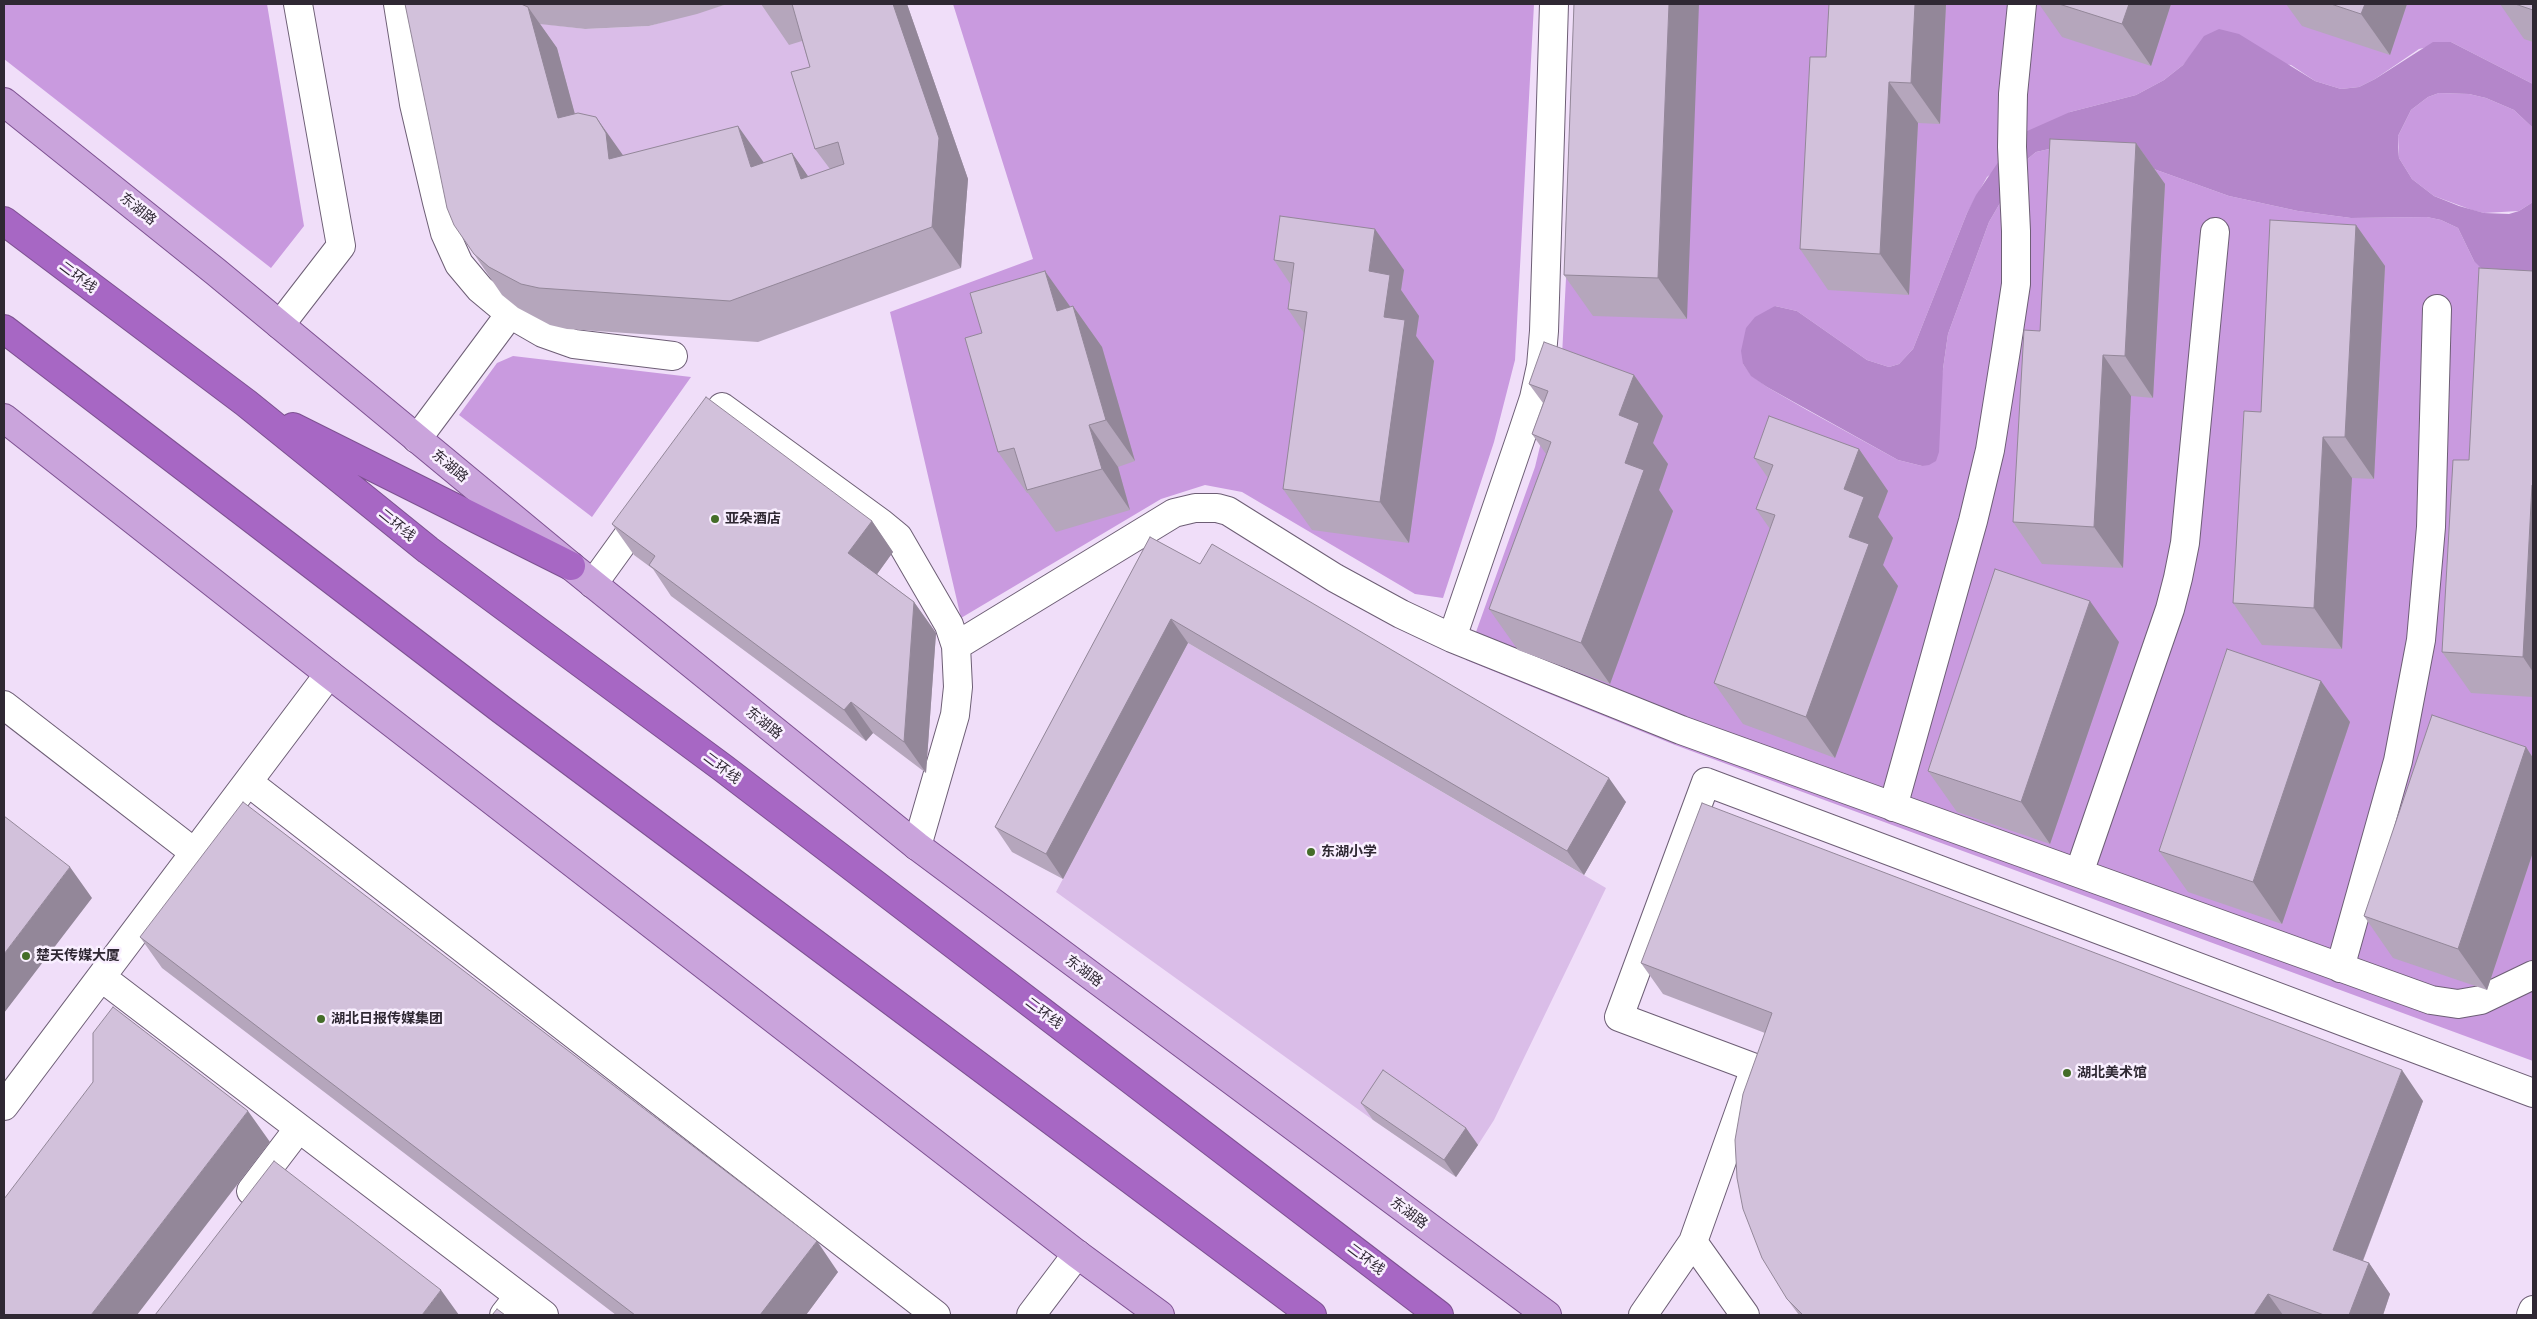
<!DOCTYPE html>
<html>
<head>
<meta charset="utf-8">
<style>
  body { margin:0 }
  #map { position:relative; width:2537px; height:1319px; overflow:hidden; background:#f0def9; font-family:"Asap Condensed",sans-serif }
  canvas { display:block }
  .frame { position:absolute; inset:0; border:5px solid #2f2833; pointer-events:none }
</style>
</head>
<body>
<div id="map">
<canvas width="2537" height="1319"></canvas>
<div class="frame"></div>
</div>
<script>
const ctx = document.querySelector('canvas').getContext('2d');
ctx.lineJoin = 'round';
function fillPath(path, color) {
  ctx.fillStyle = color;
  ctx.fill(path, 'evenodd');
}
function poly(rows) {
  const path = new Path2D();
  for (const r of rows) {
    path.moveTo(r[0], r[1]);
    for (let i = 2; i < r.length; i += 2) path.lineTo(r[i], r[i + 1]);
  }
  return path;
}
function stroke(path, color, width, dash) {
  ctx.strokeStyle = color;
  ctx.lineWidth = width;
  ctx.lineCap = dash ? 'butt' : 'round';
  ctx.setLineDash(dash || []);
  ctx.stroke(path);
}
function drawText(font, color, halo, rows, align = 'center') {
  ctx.font = font + ' "Asap Condensed","Noto Sans SC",sans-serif';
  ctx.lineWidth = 5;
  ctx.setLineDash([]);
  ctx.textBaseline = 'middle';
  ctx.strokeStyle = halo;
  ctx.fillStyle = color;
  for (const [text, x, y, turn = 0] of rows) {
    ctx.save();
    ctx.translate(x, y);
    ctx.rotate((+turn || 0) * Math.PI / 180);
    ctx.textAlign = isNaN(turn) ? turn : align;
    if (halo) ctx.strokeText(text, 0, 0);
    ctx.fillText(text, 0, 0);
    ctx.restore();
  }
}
const green = poly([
  [727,4,779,4,819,36,844,190,587,159,557,48,538,39,536,23,585,29,649,26],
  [1188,643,1606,888,1494,1120,1478,1145,1395,1087,1373,1120,1056,892]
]);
const forest = poly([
  [4,4,267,4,304,226,271,268,4,59],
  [953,4,1534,4,1515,360,1494,442,1443,598,1415,594,1242,492,1205,485,1161,499,961,618,890,312,1033,259],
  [1580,4,2533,4,2533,84,2451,42,2419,49,2375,79,2359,87,2341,89,2315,81,2291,65,2194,52,2183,65,2164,80,2136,95,2070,112,1987,177,1967,213,1913,349,1899,364,1889,367,1867,360,1797,311,1775,306,1743,364,1751,375,1767,387,1807,410,1898,460,1922,466,1943,369,1948,334,1989,222,2024,162,2036,152,2058,147,2137,163,2229,196,2298,211,2351,218,2427,217,2441,220,2458,228,2474,261,2533,279,2533,1061,1675,745,1466,660,1535,467,1562,356],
  [2439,93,2469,94,2486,98,2514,110,2533,128,2533,202,2519,211,2484,213,2472,210,2434,196,2412,179,2399,158,2398,136,2411,110,2428,97],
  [513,356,691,377,592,517,459,415,497,363]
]);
const water = poly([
  [2219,29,2239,34,2315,81,2341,89,2359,87,2375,79,2433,42,2451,42,2533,84,2533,128,2514,110,2486,98,2469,94,2439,93,2428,97,2411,110,2398,136,2398,147,2399,158,2412,179,2434,196,2459,206,2484,213,2509,214,2519,211,2533,202,2533,279,2482,269,2474,261,2458,228,2441,220,2427,217,2351,218,2298,211,2229,196,2137,163,2058,147,2036,152,2024,162,1989,222,1948,334,1943,369,1939,452,1936,461,1929,465,1922,466,1898,460,1767,387,1751,376,1743,364,1741,351,1746,328,1755,317,1775,306,1797,311,1867,360,1889,367,1899,364,1913,349,1967,213,1976,195,1999,161,2025,132,2070,112,2136,95,2164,80,2183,65,2204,36]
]);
const minor = poly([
  [398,4,414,104,437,202,445,233,459,264,480,289,510,314,543,333,574,344,673,356],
  [280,325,341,246,298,4],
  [417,439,510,314],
  [699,439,722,407,881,523,898,537,949,625,956,646,958,687,955,715,917,846],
  [593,584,645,512],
  [1452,638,1522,434,1534,398,1541,366,1544,331,1554,4],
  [956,646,1174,513,1195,508,1217,508,1228,511,1335,578,1401,614,1452,638,1681,730,2431,1000,2458,1004,2481,1000,2533,975],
  [4,705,195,853],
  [248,782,936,1315],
  [1893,807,1973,521,1990,450,2006,350,2016,284,2016,231,2012,147,2013,94,2022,4],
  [2079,873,2170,609,2178,578,2185,543,2215,232],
  [2340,968,2398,761,2421,640,2431,527,2437,309],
  [101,977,544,1315],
  [4,1106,329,674],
  [251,1191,299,1128],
  [1693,1242,1745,1315],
  [504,1315,519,1296],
  [1031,1315,1077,1254],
  [1643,1315,1693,1242,1755,1068,1619,1017,1706,782,2533,1093],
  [2531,1315,2533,1310]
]);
const major = poly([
  [4,102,216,272,571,566,917,846,1547,1315],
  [4,418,329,674,1077,1254,1160,1315]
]);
const highway = poly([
  [4,221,246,403,428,550,723,768,1439,1315],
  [4,329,502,710,1312,1315],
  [293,427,571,566]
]);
const wall = poly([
  [405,4,727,4,697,14,649,26,585,29,540,24,557,48,575,114,623,156,764,163,792,153,808,177,830,169,815,149,810,67,802,41,789,45,761,4,907,4,968,179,961,268,758,342,567,329,550,325,518,308,502,295,474,254],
  [1574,4,1687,319,1593,316,1564,275],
  [1946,4,1940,124,1918,123,1909,295,1828,290,1800,249,1826,57],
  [2039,4,2171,4,2151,66,2062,37],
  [2286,4,2407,4,2390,55,2302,26],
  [2500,4,2533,4,2533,42,2524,39],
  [2136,143,2165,184,2153,398,2131,396,2123,568,2042,564,2013,522,2040,331],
  [2356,225,2385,266,2374,479,2352,478,2342,649,2262,645,2233,603,2261,412],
  [1274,260,1404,270,1401,290,1419,316,1416,336,1434,361,1409,543,1312,530,1283,489,1304,333,1288,309,1291,285],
  [2533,271,2533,697,2471,693,2442,652],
  [1073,306,1102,347,1135,461,1118,467,1130,510,1056,532,1028,493,1027,493,998,452,1070,307],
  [1634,375,1663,416,1653,443,1668,464,1659,490,1673,511,1610,684,1518,650,1489,609,1546,454,1532,434,1543,403,1529,384],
  [1859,449,1888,491,1878,517,1893,538,1883,565,1898,586,1835,758,1743,724,1714,683,1770,529,1756,509,1768,478,1754,458],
  [872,521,893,552,877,574,914,602,936,633,926,773,873,733,866,741,671,596,653,569,634,555,612,524],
  [1150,537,1626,802,1584,875,1188,643,1063,879,1012,852,995,827],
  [2119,642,2050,844,1957,812,1928,771],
  [2321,681,2350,722,2282,924,2188,892,2159,851],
  [2526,747,2533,758,2533,852,2487,990,2393,958,2364,916],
  [140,937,838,1272,806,1315,616,1315,162,968],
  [1641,963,2423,1101,2363,1261,2369,1263,2390,1294,2383,1315,1799,1315,1787,1299,1765,1033,1663,994],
  [1361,1103,1466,1128,1478,1145,1456,1177,1373,1120]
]);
const shadedWall = poly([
  [513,4,522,4,530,14,528,7,557,48,587,159,558,118],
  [893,4,907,4,968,179,961,268,932,227],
  [1669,4,1699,4,1687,319,1658,278],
  [1915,4,1946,4,1940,124,1911,83],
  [2129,4,2171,4,2151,66,2122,24],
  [2365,4,2407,4,2390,55,2361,14],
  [1889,82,1918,123,1909,295,1880,254],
  [596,117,625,158,609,159],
  [738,126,767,167,751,167],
  [2136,143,2165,184,2153,398,2125,356],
  [792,153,821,195,801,179],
  [2356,225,2385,266,2374,479,2345,437],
  [1375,229,1404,270,1401,290,1419,316,1416,336,1434,361,1409,543,1380,502,1384,317,1369,271],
  [1045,271,1074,312,1057,311],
  [1073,306,1102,347,1135,461,1106,420],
  [2103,355,2131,396,2123,568,2094,527],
  [1634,375,1663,416,1653,443,1668,464,1659,490,1673,511,1610,684,1581,643,1625,463,1619,415],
  [1089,425,1118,467,1130,510,1102,469],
  [2323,437,2352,478,2342,649,2314,608],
  [1859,449,1888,491,1878,517,1893,538,1883,565,1898,586,1835,758,1806,717,1849,537,1844,489],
  [2532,485,2533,487,2533,672,2523,657],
  [872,521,893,552,870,584,848,553],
  [2090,601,2119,642,2050,844,2021,802],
  [914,602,936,633,926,773,904,742],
  [1171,619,1188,643,1063,879,1046,854],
  [2321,681,2350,722,2282,924,2253,882],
  [851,702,873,733,866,741,844,710],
  [2526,747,2533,758,2533,852,2487,990,2458,949],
  [1609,778,1626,802,1584,875,1567,851],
  [70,867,92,898,4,1013,4,954],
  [2402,1070,2423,1101,2355,1281,2333,1250],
  [248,1111,270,1142,137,1315,91,1315],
  [1466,1128,1478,1145,1456,1177,1444,1160],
  [817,1241,838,1272,806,1315,760,1315],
  [2369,1263,2390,1294,2383,1315,2349,1315],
  [441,1290,459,1315,422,1315],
  [2268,1294,2283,1315,2254,1315]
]);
const building = poly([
  [405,4,521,4,528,7,558,118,578,113,596,117,606,133,609,159,738,126,751,167,792,153,801,179,844,164,838,142,815,149,791,72,810,67,792,4,893,4,939,138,932,227,730,301,539,288,521,284,489,267,474,254,454,225,447,208,405,4],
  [1574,4,1669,4,1658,278,1564,275,1574,4],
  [1829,4,1915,4,1911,83,1889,82,1880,254,1800,249,1810,57,1826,57,1829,4],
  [2059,4,2129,4,2122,24,2059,4],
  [2331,4,2365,4,2361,14,2331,4],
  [2515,4,2533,4,2533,10,2515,4],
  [2050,139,2136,143,2125,356,2103,355,2094,527,2013,522,2024,330,2040,331,2050,139],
  [1280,216,1375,229,1369,271,1390,275,1384,317,1405,320,1380,502,1283,489,1307,312,1288,309,1294,263,1274,260,1280,216],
  [2270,220,2356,225,2345,437,2323,437,2314,608,2233,603,2244,411,2261,412,2270,220],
  [2479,268,2533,271,2533,485,2532,485,2523,657,2442,652,2453,460,2469,460,2479,268],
  [1045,271,1057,311,1073,306,1106,420,1089,425,1102,469,1027,490,1014,448,998,452,965,338,982,333,970,293,1045,271],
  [1544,342,1634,375,1619,415,1639,423,1625,463,1644,470,1581,643,1489,609,1551,442,1532,434,1548,391,1529,384,1544,342],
  [706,397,872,521,848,553,914,602,904,742,851,702,844,710,649,565,655,556,612,524,706,397],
  [1769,416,1859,449,1844,489,1864,497,1849,537,1869,544,1806,717,1714,683,1775,515,1756,509,1773,465,1754,458,1769,416],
  [1150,537,1200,564,1212,544,1609,778,1567,851,1171,619,1046,854,995,827,1150,537],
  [1995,569,2090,601,2021,802,1928,771,1995,569],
  [2227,649,2321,681,2253,882,2159,851,2227,649],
  [2432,715,2526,747,2458,949,2364,916,2432,715],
  [243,802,817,1241,760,1315,635,1315,140,937,243,802],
  [1702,803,2402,1070,2333,1250,2369,1263,2349,1315,2324,1315,2268,1294,2254,1315,1803,1315,1787,1299,1762,1258,1743,1209,1737,1178,1735,1140,1743,1094,1772,1013,1641,963,1702,803],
  [4,816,70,867,4,954,4,816],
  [113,1007,248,1111,91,1315,4,1315,4,1199,93,1082,93,1033,113,1007],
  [1383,1070,1466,1128,1444,1160,1361,1103,1383,1070],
  [274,1161,441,1290,422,1315,155,1315,274,1161],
  [497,1309,505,1315,492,1315,497,1309]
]);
const markers = [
  [715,519,5,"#446d29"],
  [1311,852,5,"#446d29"],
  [26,956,5,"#446d29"],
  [321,1019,5,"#446d29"],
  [2067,1073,5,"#446d29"]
];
const streetNames = [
  ["东湖路",138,209,39],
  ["二环线",78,277,37],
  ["东湖路",450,466,40],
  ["二环线",397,525,39],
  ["东湖路",764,723,39],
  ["二环线",722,768,37],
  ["东湖路",1084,971,37],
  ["二环线",1044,1013,37],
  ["东湖路",1409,1213,37],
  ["二环线",1366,1259,37]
];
const poiNames = [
  ["亚朵酒店",725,519],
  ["东湖小学",1321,852],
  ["楚天传媒大厦",36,956],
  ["湖北日报传媒集团",331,1019],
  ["湖北美术馆",2077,1073]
];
fillPath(green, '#dabde8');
fillPath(forest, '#c99adf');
fillPath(water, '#b486ca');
stroke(minor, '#6d5e75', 30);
stroke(major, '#7d5191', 30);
stroke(highway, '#7d5191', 30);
stroke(minor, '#fff', 28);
stroke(major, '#caa4dc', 28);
stroke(highway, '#a767c4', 28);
fillPath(wall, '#b5a6bc');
fillPath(shadedWall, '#938799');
fillPath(building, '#d2c1db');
stroke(building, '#938799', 1);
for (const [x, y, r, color] of markers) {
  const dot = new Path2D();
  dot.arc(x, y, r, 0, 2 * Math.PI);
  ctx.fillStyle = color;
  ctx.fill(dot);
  stroke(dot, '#f9efff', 2);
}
drawText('14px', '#2f2833', '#f9efff', streetNames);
drawText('bold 14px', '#2f2833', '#f9efff', poiNames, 'left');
</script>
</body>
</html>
